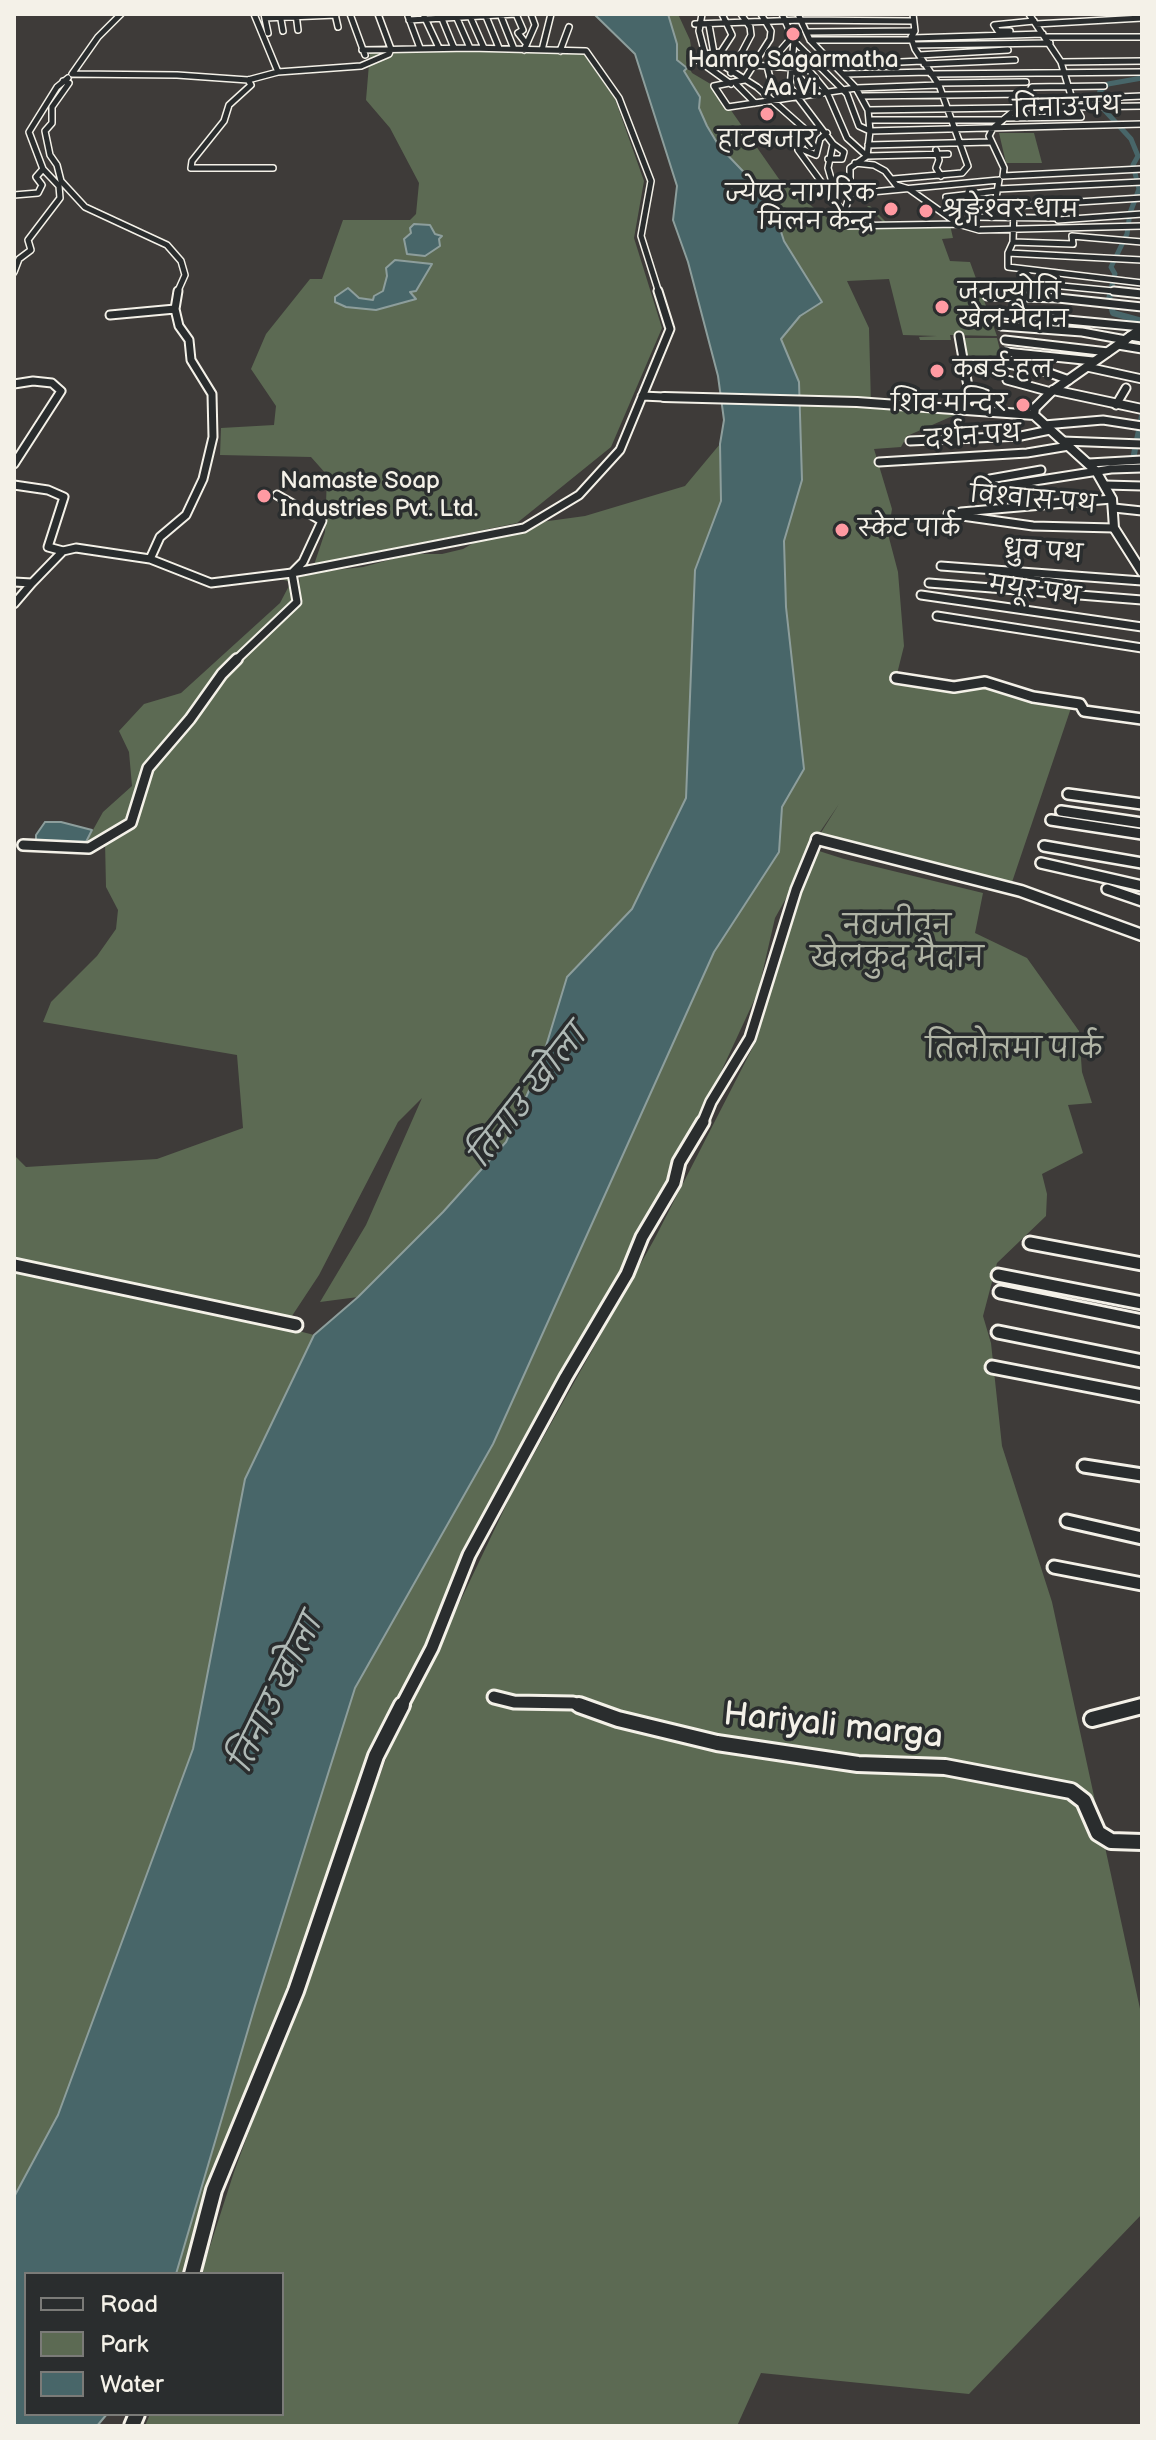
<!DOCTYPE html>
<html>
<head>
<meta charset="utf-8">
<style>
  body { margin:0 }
  #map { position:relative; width:1156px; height:2440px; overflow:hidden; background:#3e3b39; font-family:"Balsamiq Sans",sans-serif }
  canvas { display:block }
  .frame { position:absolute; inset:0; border:16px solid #f4f1e8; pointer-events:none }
  .legend { position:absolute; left:24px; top:2272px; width:260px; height:144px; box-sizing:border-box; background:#2a2d2e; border:2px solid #7b7b78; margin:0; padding:10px 14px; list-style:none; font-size:24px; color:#f4f1e8 }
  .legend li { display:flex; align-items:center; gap:16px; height:40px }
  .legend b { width:40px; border:2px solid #7b7b78 }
</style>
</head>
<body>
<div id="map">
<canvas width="1156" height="2440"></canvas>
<div class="frame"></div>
<ul class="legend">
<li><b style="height:10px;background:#2a2d2e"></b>Road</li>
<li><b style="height:22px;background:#5c6a53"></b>Park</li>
<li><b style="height:22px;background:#486669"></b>Water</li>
</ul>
</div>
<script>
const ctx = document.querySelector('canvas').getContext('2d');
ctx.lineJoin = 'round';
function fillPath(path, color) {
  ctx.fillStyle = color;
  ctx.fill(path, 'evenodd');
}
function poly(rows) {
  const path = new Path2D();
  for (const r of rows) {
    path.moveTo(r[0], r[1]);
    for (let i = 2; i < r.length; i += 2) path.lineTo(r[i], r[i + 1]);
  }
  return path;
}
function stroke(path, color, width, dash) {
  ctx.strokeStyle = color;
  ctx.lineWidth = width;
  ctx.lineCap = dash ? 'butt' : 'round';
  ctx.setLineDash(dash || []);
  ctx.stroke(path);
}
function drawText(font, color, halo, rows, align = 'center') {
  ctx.font = font + ' "Balsamiq Sans","Playpen Sans Deva",sans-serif';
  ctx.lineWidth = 7;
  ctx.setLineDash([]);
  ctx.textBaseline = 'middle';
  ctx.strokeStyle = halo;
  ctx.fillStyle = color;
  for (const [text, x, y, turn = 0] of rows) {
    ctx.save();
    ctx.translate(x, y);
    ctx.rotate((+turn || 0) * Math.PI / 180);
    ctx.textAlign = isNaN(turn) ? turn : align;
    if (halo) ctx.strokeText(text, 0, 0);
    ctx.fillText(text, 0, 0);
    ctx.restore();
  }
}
const green = poly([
  [668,14,678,14,690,40,692,54,686,55,686,61,692,73,714,86,779,179,820,213,840,226,885,224,867,206,870,206,889,225,950,225,953,238,942,239,950,261,970,262,997,336,950,335,951,340,920,340,919,337,937,336,903,335,889,279,847,281,869,328,871,405,964,411,907,436,901,447,874,449,892,509,888,534,898,572,904,646,896,678,992,687,1030,699,1072,705,1010,888,817,839,839,804,805,854,798,877,775,918,758,992,701,1115,599,1313,476,1531,428,1639,373,1750,345,1824,283,2014,217,2160,187,2274,176,2274,255,2006,355,1688,493,1444,714,952,779,852,782,807,804,769,786,607,784,541,802,480,799,383,781,339,800,316,822,302,784,241,775,213,757,186,719,146,707,126,699,108,700,97,684,71,686,68,677,60,677,44],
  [481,50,583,53,615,99,644,181,634,238,662,328,611,447,517,523,314,565,325,532,327,475,311,457,220,455,221,428,274,425,276,406,251,369,266,334,310,279,322,279,343,220,410,220,416,214,419,183,390,128,366,100,370,52],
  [999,133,1034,133,1042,163,1006,163],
  [963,338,997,338,1003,362,968,362],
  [720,444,721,501,695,570,686,798,632,910,567,977,540,1066,506,1143,443,1212,358,1297,320,1302,366,1225,422,1098,398,1122,319,1275,288,1322,222,1307,187,1294,154,1291,14,1262,14,1155,26,1167,157,1159,243,1128,237,1055,43,1022,51,1002,97,956,116,929,118,910,106,887,105,841,117,837,130,825,151,768,217,686,276,622,301,603,299,574,363,567,411,554,442,554,463,549,480,539,541,522,585,516,685,486],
  [291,577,294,594,291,602,220,672,184,723,148,764,134,817,84,846,103,812,132,786,129,752,119,731,144,704,181,693,280,603,291,582,276,578],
  [819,851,844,859,983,893,975,933,1027,958,1079,1031,1082,1072,1092,1103,1068,1105,1083,1153,1042,1174,1047,1194,1046,1216,997,1263,983,1316,991,1343,1002,1446,1052,1602,1142,2018,1142,2214,969,2394,761,2373,737,2426,145,2426,150,2414,282,2414,282,2274,201,2274,234,2172,390,1748,511,1495,655,1238,756,1041,800,889],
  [14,1267,194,1304,314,1335,245,1479,193,1749,58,2115,14,2197]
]);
const water = poly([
  [594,14,668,14,677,44,677,60,687,68,684,71,700,97,699,108,707,126,719,146,757,186,775,213,784,241,822,302,800,316,781,339,799,382,802,480,784,541,786,607,804,769,782,807,779,852,714,952,493,1444,355,1688,255,2006,176,2274,26,2274,26,2414,107,2414,97,2426,14,2426,14,2197,58,2115,193,1749,245,1479,314,1335,358,1297,443,1212,506,1142,540,1066,567,977,632,909,686,798,695,570,721,501,720,444,724,420,718,376,688,262,673,220,677,186,635,54,594,14],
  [414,224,430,225,435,234,442,236,439,239,440,246,425,256,407,254,404,239,411,233,410,228,414,224],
  [395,260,432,264,416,291,410,292,416,299,376,310,346,307,335,302,335,297,348,288,359,298,373,300,374,296,383,291,387,276,386,268,395,260],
  [45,822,61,822,92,830,84,846,36,844,36,835,45,822]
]);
const canalFar1 = poly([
  [1110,293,1115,274,1111,267,1127,234,1130,213,1139,189,1133,165,1138,156,1131,139,1097,102,1100,91,1108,84,1142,78]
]);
const canal = poly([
  [1111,291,1109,299,1113,313,1142,321],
  [1133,459,1142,416]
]);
const minorFar4 = poly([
  [121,14,98,37,72,74,177,75,248,80,278,72,361,66,389,54,391,49,378,14],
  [254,14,278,72],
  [264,14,268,33],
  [280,14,283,31],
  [296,14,298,30],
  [335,14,338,27],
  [350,14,365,55],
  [423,14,439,48],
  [440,14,454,48],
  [455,14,470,48],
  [469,14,484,48],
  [485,14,499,48],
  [500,14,514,49],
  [516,14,523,30,518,33,525,42],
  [702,14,699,31,705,54],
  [782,14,794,41,790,87,833,144,828,168,832,182,850,194],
  [798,14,810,40,856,88,868,110,870,131,867,156,850,168,850,194,840,226,958,224,979,230,1142,226],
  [1029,14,1061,62,1072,99,1142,96],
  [408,16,420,48],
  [265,18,336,15],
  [409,20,516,14],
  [801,20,913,21],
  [695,24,801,20],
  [1036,24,1142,18],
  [709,25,714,53],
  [1010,31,998,31,994,25,1034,21],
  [807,32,912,31],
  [1045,37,1142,37],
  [912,38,1043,34],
  [810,40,912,40],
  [794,41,847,94,859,126,870,131,1142,124],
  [914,45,1050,43],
  [362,50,470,48,586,51,619,98,651,181,641,236,659,293],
  [524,50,535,25,531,14],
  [542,50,551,14],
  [560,51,569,27],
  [705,54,757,87,807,131],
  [705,54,721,52,732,35,722,14],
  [919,55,1008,50],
  [699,61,731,84],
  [1061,62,1142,61],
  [804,64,827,92,847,138,867,156,948,154],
  [924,64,1015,60],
  [753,65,795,68],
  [835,65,922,61],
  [776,67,774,58,793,36],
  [791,68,815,94],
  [731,73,751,35,750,27,741,14],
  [844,74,929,72],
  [931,74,1142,72],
  [248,80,251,85,229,105,224,121,192,161,191,168,273,168],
  [744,80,714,86,728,107,856,88,939,85],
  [744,80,770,39,771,31,761,14],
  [63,81,69,83,52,107,52,123,45,131,50,155,57,165,61,181,85,207,167,245,181,261,185,275,177,293],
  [938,83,1026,82],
  [736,84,755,103],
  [763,92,773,90,767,66],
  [863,96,1024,94],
  [868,110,1142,106],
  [1006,118,1081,117,1076,108],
  [869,120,1002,120],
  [807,131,810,135,798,150,846,216],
  [868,145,990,142],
  [799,148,816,155,820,139,827,133],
  [936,150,939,160,936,168,941,176],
  [828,159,842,159,844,152,833,144],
  [855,163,874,165,885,171,896,185,909,189,957,223],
  [1003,176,1004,168,989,136,993,128,1016,109,1032,87,1104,86],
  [1003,176,1142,169],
  [893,179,962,173,968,166,939,85,915,49,911,37,915,31,913,14],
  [999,180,995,204,1014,206,1142,198],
  [998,189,1142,182],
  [850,194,999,180],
  [14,195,38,193,42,185,36,177,43,169],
  [946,197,997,191],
  [1014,206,1013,242,1008,253,1008,267,1142,283],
  [971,217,1056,218],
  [1058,220,1142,214],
  [1013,242,1073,244,1072,236,1142,242],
  [1008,253,1142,260],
  [14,272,19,259,31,250,28,240,60,198,59,186,43,169,29,132,57,87,68,78],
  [1020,282,1135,293]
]);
const minorFar3 = poly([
  [1114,291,1142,294],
  [987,296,1058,298,1142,307],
  [993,313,1142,327],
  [110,315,175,309],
  [1001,326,1082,332,1126,340],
  [959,336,972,409],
  [1130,336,1142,338],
  [1005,340,1108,352],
  [1118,345,1142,349],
  [1006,352,1093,361],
  [1003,363,1041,370,1069,380],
  [1087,367,1142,379],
  [1007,380,1051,392],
  [14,384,33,381,52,383,61,391,14,464],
  [642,396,664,397],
  [1116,405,1126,388],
  [1044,425,1103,420,1142,426],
  [910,441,1021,436,1050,430],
  [1063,441,1142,444],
  [879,462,1027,453,1069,446],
  [1089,463,1142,460],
  [990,479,1041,470],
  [14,485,48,490,64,497,48,547,63,551],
  [1105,485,1142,486],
  [996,487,1111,469,1142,468],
  [1114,508,1142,511],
  [961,512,1112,499],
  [948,514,1033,526,1114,528],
  [150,559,160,537,186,515,203,479,213,437,212,394,191,360,189,340,179,326,175,309,178,291],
  [941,566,1142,581],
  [14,582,32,583,63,551,76,548,150,559,211,583,292,573,524,528,579,495,620,450,670,329,658,291],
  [929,583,1142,600],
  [921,595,1142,627],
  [14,604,32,583],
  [937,616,1142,648],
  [235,661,297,602,292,573,303,562,322,521,277,495]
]);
const minorFar2 = poly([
  [896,678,954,687,985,682,1033,697,1080,704,1084,711,1142,719],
  [1068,794,1142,804],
  [1061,811,1142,823],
  [1051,820,1142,834],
  [23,845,89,848,131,823,148,768,190,719,222,674,237,659],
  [1044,846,1142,863],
  [1041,863,1142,886],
  [1107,889,1142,901],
  [702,1124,711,1102,750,1038,796,890,817,839]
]);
const minorFar1 = poly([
  [1030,1243,1142,1264],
  [14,1265,296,1325],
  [998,1275,1142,1303],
  [1000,1292,1142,1321],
  [998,1332,1142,1361],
  [992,1367,1142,1396],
  [1084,1466,1142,1475],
  [1067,1521,1142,1538],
  [1054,1567,1142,1584],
  [494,1697,514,1702,573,1703,585,1707],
  [401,1707,432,1648,469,1555,566,1377,627,1274,642,1237,674,1183,679,1162,703,1122],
  [1137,1707,1142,1706]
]);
const minor = poly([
  [579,1705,618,1719,717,1743,858,1764,945,1767,1071,1791,1084,1801,1098,1833,1111,1841,1142,1842],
  [1092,1719,1142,1706],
  [192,2274,214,2190,296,1991,376,1756,402,1705],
  [132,2426,137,2414]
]);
const tertiaryFar1 = poly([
  [1142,328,1051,392,1035,408,1034,415,1096,471,1112,499,1114,528,1142,572],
  [1053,390,1142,409],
  [664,397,857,402,1034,415]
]);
const tertiary = poly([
  [817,839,1021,891,1142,935]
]);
const markers = [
  [793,34,8,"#ff9aa2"],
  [767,114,8,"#ff9aa2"],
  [891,209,8,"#ff9aa2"],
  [926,211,8,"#ff9aa2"],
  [942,307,8,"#ff9aa2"],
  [937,371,8,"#ff9aa2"],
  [1023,405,8,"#ff9aa2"],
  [264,496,8,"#ff9aa2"],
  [842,530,8,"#ff9aa2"]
];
const farPoinames = [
  ["Hamro Sagarmatha",793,61,"center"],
  ["Aa.Vi.",793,89,"center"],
  ["हाटबजार",767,141,"center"],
  ["ज्येष्ठ नागरिक",875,195,"right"],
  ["मिलन केन्द्र",875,223,"right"],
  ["श्रृङ्गेश्वर धाम",942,211],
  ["जनज्योति",958,293],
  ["खेल मैदान",958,321],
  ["कबर्ड हल",953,371],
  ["शिव मन्दिर",1007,405,"right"],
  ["Namaste Soap",280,482],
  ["Industries Pvt. Ltd.",280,510],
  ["स्केट पार्क",858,530]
];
const farStreetnames = [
  ["तिनाउ पथ",1067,109,-2],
  ["दर्शन पथ",973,438,-4],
  ["विश्वास पथ",1033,501,5],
  ["ध्रुव पथ",1043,553,4],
  ["मयूर पथ",1034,592,8]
];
const parkNames = [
  ["नवजीवन",897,928],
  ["खेलकुद मैदान",897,960],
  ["तिलोत्तमा पार्क",1014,1051]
];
const waterNames = [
  ["तिनाउ खोला",529,1098,-52],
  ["तिनाउ खोला",278,1695,-64]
];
const nearStreetnames = [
  ["Hariyali marga",833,1727,6]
];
fillPath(green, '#5c6a53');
fillPath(water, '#486669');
stroke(water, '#8d9e9c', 2);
stroke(canalFar1, '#486669', 5);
stroke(canal, '#486669', 6);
stroke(minorFar4, '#f4f1e8', 8);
stroke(minorFar3, '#f4f1e8', 11);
stroke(minorFar2, '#f4f1e8', 14);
stroke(minorFar1, '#f4f1e8', 17);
stroke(minor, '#f4f1e8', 20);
stroke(tertiaryFar1, '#f4f1e8', 12);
stroke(tertiary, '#f4f1e8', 15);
stroke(minorFar4, '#2a2d2e', 5);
stroke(minorFar3, '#2a2d2e', 7);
stroke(minorFar2, '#2a2d2e', 9);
stroke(minorFar1, '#2a2d2e', 11);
stroke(minor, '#2a2d2e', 14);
stroke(tertiaryFar1, '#2a2d2e', 8);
stroke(tertiary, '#2a2d2e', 10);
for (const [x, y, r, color] of markers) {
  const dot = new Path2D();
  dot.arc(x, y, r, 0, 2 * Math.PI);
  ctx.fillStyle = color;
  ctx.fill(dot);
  stroke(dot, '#2a2d2e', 3);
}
drawText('24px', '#f4f1e8', '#2a2d2e', farPoinames, 'left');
drawText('24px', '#f4f1e8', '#2a2d2e', farStreetnames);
drawText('28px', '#b0b4a5', '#2a2d2e', parkNames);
drawText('italic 30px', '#afb9b5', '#2a2d2e', waterNames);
drawText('34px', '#f4f1e8', '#2a2d2e', nearStreetnames);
</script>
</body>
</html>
